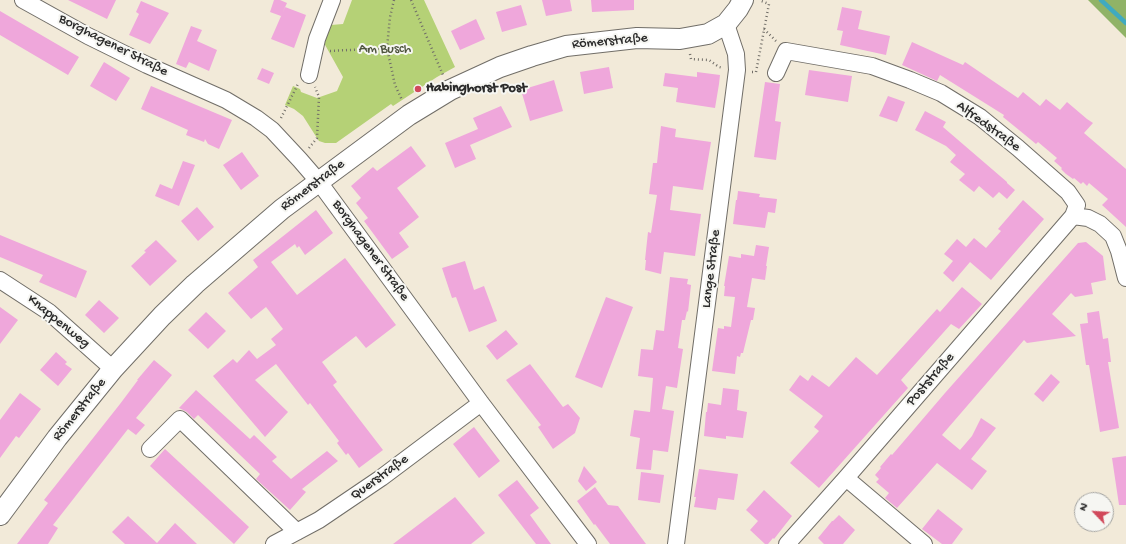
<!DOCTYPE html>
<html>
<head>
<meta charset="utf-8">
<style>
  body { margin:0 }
  #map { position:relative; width:1126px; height:544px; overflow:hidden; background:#f2ead9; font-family:"Gochi Hand",sans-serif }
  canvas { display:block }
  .north { position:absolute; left:1074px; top:492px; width:40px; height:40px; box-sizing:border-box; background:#f6f6f2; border:1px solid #a5a5a2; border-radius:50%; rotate:295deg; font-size:11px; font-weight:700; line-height:16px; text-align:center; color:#2b2b2b }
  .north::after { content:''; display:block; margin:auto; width:14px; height:18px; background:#d1495b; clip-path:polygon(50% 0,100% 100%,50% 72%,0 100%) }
</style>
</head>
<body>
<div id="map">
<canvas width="1126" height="544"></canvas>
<div class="north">N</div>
</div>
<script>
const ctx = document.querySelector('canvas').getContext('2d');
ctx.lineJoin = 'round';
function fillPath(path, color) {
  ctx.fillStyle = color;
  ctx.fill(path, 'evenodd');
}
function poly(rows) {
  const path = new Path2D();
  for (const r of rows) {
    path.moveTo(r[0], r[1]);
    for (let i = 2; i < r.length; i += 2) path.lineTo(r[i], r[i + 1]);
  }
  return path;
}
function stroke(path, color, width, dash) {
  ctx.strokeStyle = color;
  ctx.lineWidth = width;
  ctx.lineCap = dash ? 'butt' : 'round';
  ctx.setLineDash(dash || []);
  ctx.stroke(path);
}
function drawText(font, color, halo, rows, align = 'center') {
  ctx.font = font + ' "Gochi Hand",sans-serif';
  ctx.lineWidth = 4;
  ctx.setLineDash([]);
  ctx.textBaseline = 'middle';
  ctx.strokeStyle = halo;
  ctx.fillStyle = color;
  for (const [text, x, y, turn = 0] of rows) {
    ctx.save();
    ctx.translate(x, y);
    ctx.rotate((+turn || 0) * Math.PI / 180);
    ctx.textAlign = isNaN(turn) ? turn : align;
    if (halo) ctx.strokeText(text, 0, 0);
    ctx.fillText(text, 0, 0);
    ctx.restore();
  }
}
const green = poly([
  [352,0,424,0,455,67,437,77,393,106,391,104,336,143,325,143,319,141,317,138,303,116,294,109,285,105,293,86,300,89,301,92,317,98,337,91,343,77,324,43,331,25,343,24]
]);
const forest = poly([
  [1088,0,1126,0,1126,38]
]);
const stream = poly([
  [1101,0,1126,23]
]);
const building = poly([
  [68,0,116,0,107,19],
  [274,0,280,0,287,3,281,16,270,12],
  [542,0,570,0,572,11,546,16],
  [591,0,634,0,634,10,592,12],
  [141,1,169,13,150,44,129,35,139,14,136,12],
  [521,5,527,25,502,32,496,12],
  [285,7,306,15,294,48,271,39],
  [842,7,862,11,858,29,890,36,886,55,840,45,843,31,837,30],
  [0,11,79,57,68,75,0,35],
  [476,19,485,39,460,50,451,31],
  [191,26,202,30,197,41,217,50,209,71,189,62,186,68,176,64],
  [912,42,963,65,965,62,1018,98,1023,92,1040,106,1046,99,1060,110,1067,102,1087,119,1093,123,1084,133,1126,169,1126,227,1102,205,1108,199,1089,183,1087,186,1083,182,1081,184,1074,178,1073,179,1066,174,1061,169,1062,168,1054,161,1057,158,1038,142,1036,144,1019,130,1003,117,1004,115,940,75,937,81,902,65],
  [104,62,130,78,116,101,90,86],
  [609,67,613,88,584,94,580,72],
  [262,68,274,73,269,84,257,79],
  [809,70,852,76,848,102,805,95],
  [697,72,720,75,719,84,715,108,676,102,678,88,663,86,665,73,697,77],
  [554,80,563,111,530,121,521,90],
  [765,82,780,84,775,121,781,122,776,160,754,157],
  [151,86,232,120,219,149,208,144,205,139,204,142,186,135,188,130,141,109],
  [888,96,905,102,897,122,879,116],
  [501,106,512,127,470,145,476,159,455,168,445,143,478,129,473,118],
  [925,111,946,122,943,127,1007,182,1007,183,1015,190,1007,199,999,192,993,198,979,186,974,192,959,180,965,174,950,162,956,155,946,146,915,130],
  [661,126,676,129,675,137,711,142,703,190,673,186,670,210,701,214,695,256,664,252,661,274,645,270,646,260,645,260,648,232,651,233,657,195,649,194,653,163,657,163],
  [411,146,426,166,397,188,419,217,399,233,409,247,392,259,364,221,368,218,356,203,361,198,351,186,373,167,377,171],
  [242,152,259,176,241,190,223,165],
  [183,161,195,165,179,206,155,196,160,184,172,189],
  [738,191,760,194,759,197,777,199,775,213,768,212,765,228,733,224,736,200,737,200],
  [1023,200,1044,219,991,280,970,262,953,282,943,273,953,261,944,254,957,239,966,247,974,238,986,248,1001,231,998,229],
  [197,207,214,227,198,241,181,221],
  [316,210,333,233,305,255,299,246,297,248,295,244,271,262,297,295,345,258,396,325,366,348,356,336,322,362,337,382,333,385,383,450,359,468,348,453,346,455,337,443,339,441,310,403,308,405,276,364,255,380,288,412,265,437,213,376,233,359,237,363,249,350,257,359,276,345,271,339,283,329,266,307,251,319,228,293,258,267,253,260],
  [0,235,87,271,76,298,39,282,43,275,0,257],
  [156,240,177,261,150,286,131,266,146,252,144,251],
  [1086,242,1103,256,1106,280,1091,283,1093,294,1075,297,1071,293,1052,314,1076,336,1027,343,1024,340,942,435,960,450,972,436,981,418,996,428,971,459,987,471,972,490,937,463,897,508,885,498,889,493,876,482,879,479,875,475,881,468,880,467,891,454,892,455,945,393,1078,243],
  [756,245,769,247,766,266,767,266,765,280,752,278,747,307,755,308,753,320,751,320,743,353,741,353,740,357,737,356,735,374,712,371,718,328,724,329,724,326,731,327,735,297,724,296,725,286,724,286,729,256,741,258,741,254,754,256],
  [465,261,474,290,484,286,497,321,469,332,456,297,452,298,442,268],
  [670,277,688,279,687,284,691,285,688,312,687,311,685,320,682,320,678,348,683,349,677,388,666,386,662,409,674,411,668,452,653,450,651,470,636,469,640,438,630,436,634,410,650,412,653,378,638,376,641,349,653,350,656,330,664,331],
  [962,287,982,304,959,329,951,324,901,380,908,388,819,488,790,463,819,431,814,427,823,416,789,390,800,375,808,381,812,375,829,387,856,357,877,375,937,309,940,312],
  [606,297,633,307,602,388,575,377],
  [99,300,119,318,104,333,85,315],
  [0,307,18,320,0,344],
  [1099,311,1103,339,1108,338,1111,362,1108,362,1119,428,1100,432,1089,365,1086,365,1080,324,1088,323,1087,313],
  [206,312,226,331,208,349,188,330],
  [506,330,518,344,497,360,486,346],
  [56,352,67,362,65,364,72,369,58,386,40,370],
  [154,360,172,375,136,418,145,425,136,435,128,429,53,525,58,528,48,544,17,544,48,503,44,500,120,404,138,380,137,380],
  [530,364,563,407,568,404,580,418,575,433,553,449,538,427,541,425,506,380],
  [1051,374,1060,382,1043,402,1034,394],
  [723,388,739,390,737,410,747,412,743,438,726,436,726,439,704,436,706,412,707,412,708,403,721,405],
  [196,390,250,439,254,435,277,457,272,461,291,479,327,451,338,461,302,489,306,492,290,510,256,479,260,474,198,415,194,419,187,412,179,408],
  [20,393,41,409,19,438,16,436,0,458,0,420],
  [474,427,500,461,479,478,453,444],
  [165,449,249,527,234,544,150,466],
  [1126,456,1126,505,1119,505,1112,458],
  [584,466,597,482,586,491,578,481],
  [699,469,738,474,734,500,718,498,716,510,694,507,696,497,694,497],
  [641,472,664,475,660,503,638,500],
  [517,480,539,508,530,515,551,544,536,544,498,495],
  [595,487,608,505,618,506,646,544,610,544,595,524,594,525,577,501],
  [764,490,792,516,774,539,773,538,768,544,765,544,750,530,758,521,746,510],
  [455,497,485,533,471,544,393,544],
  [938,509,963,529,952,544,942,544,922,529],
  [839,515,855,530,843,544,824,544,818,538,832,521,833,521],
  [128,516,157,543,175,523,197,544,125,544,112,532]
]);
const path = poly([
  [394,0,390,17,387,48,395,85,402,100],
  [411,0,443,75],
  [764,29,776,41],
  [330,51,387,48],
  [690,54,691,59,709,60,719,67,723,68],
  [752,72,756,72,769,4,759,0],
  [281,118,298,84],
  [309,148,317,138,319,97,315,87]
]);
const minor = poly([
  [23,0,88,36,147,65,226,100,256,118,272,130,300,160,319,182,481,403,588,544],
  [776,73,786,51,872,66,910,80,941,93,980,117,1018,148,1068,192,1077,205,1073,216,1088,218,1100,224,1113,236,1119,251,1126,278],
  [309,75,317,39,332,0],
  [0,280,49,312,113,369],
  [150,449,180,419,297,532],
  [846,478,924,544],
  [274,544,319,520,381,478,481,403],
  [676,544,737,70,736,54,726,24],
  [787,544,846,478,1073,216]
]);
const major = poly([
  [0,515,57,438,113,369,162,316,195,284,282,209,409,115,450,90,500,67,532,56,566,46,637,38,680,39,708,34,726,24,738,9,743,0]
]);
const markers = [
  [418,89,4,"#d1495b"]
];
const streetNames = [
  ["Römerstraße",610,42,-5],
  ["Borghagener Straße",113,46,27],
  ["Alfredstraße",988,127,36],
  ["Römerstraße",313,186,-37],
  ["Borghagener Straße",370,251,54],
  ["Lange Straße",712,269,-83],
  ["Knappenweg",58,322,39],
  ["Poststraße",931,380,-49],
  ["Römerstraße",80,410,-51],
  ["Querstraße",380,478,-36]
];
const parkNames = [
  ["Am Busch",385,50]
];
const poiNames = [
  ["Habinghorst Post",426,89]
];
fillPath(green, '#b5d176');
fillPath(forest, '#90b367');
stroke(stream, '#40aac0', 4.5);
fillPath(building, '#efa7db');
stroke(minor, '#716e68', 18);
stroke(major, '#716e68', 22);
stroke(path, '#716e68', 2.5, [1, 3]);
stroke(minor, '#fff', 16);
stroke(major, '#fff', 20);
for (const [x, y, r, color] of markers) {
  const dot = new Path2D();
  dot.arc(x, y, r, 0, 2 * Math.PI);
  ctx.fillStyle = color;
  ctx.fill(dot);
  stroke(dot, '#f6f6f2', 1.5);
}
drawText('14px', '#2b2b2b', '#f6f6f2', streetNames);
drawText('14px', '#4e543e', '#f6f6f2', parkNames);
drawText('bold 14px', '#2b2b2b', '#f6f6f2', poiNames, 'left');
</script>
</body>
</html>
